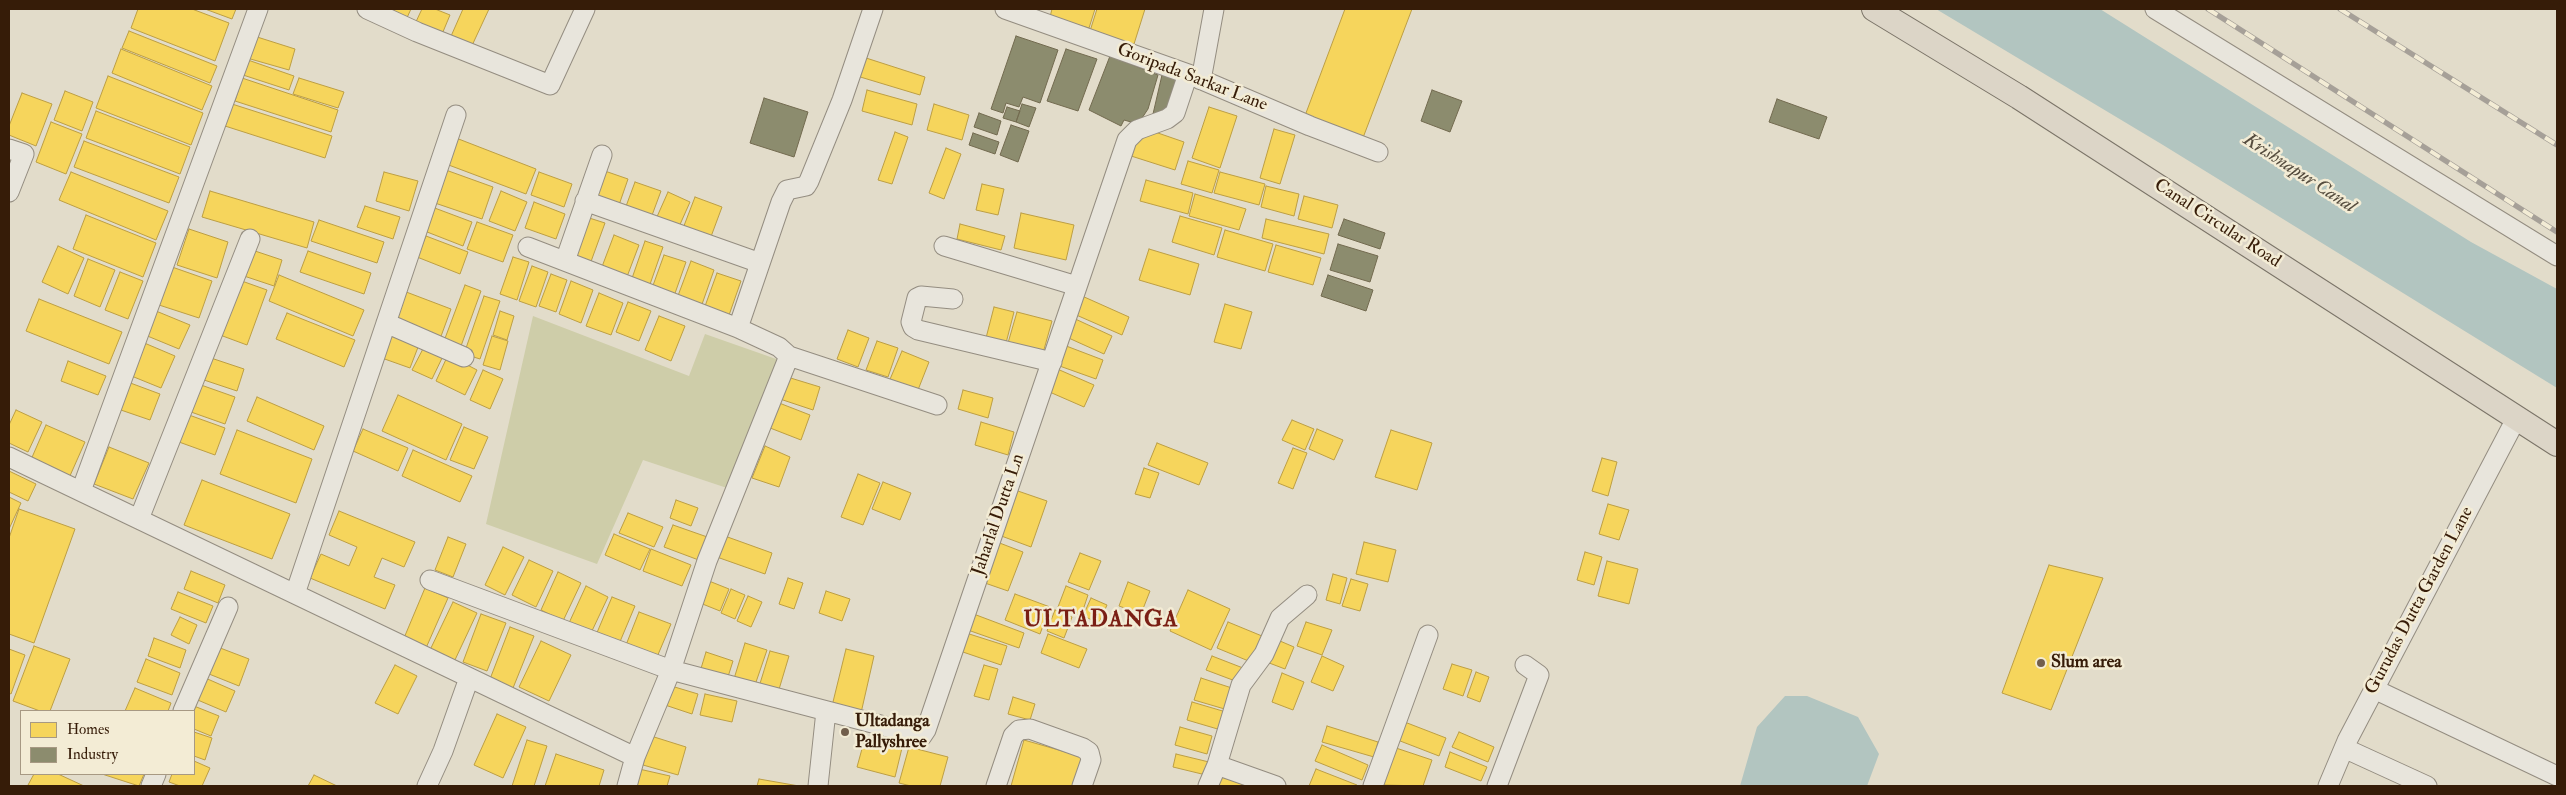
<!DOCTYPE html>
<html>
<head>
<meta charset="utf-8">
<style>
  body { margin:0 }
  #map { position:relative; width:2566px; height:795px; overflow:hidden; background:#e2dcca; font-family:"IM FELL Double Pica",serif }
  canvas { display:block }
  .frame { position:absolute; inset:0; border:10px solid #361c08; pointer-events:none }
  .legend { position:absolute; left:20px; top:710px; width:175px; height:65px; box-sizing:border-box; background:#f3ecd5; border:1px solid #a79983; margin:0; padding:6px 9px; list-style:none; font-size:15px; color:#361c08 }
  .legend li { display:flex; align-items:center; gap:10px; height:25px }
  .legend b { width:25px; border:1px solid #a79983 }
</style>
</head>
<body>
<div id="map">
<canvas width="2566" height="795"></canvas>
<div class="frame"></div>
<ul class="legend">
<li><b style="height:14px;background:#f6d55c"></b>Homes</li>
<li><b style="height:14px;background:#8c8c6e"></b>Industry</li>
</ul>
</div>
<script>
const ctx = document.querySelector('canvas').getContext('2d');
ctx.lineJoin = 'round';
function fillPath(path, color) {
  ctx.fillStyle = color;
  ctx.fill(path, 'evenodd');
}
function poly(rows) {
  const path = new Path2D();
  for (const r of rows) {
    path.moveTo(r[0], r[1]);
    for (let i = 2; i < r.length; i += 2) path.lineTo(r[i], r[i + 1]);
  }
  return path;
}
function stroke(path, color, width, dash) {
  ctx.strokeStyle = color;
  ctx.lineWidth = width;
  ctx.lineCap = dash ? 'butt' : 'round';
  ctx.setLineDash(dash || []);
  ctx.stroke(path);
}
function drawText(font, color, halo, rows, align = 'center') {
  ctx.font = font + ' "IM FELL Double Pica",serif';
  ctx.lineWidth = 5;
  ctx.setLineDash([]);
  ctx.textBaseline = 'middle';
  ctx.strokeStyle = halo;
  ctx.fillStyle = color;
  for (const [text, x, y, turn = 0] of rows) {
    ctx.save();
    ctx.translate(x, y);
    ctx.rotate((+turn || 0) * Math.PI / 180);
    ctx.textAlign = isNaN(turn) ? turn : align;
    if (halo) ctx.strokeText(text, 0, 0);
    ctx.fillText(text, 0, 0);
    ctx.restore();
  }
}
const green = poly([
  [533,316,689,376,705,334,779,360,730,489,643,460,597,564,486,524]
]);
const water = poly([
  [1936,9,2100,9,2471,242,2557,289,2557,388,2163,145],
  [1785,696,1807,696,1858,717,1879,754,1867,786,1740,786,1757,727]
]);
const homes = poly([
  [138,9,192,9,229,23,215,61,131,28,138,9],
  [205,9,236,9,232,19,205,9],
  [383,9,411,9,405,22,383,9],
  [422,9,435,9,450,15,440,39,413,28,422,9],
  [463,9,489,9,469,52,448,43,463,9],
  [1052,9,1095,9,1089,28,1050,17,1052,9],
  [1097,9,1145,9,1134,44,1090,31,1097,9],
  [1345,9,1412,9,1361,143,1303,121,1345,9],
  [129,31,217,66,210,83,122,48,129,31],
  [254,36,295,49,289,70,247,58,254,36],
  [121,49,212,86,202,110,112,73,121,49],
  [863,57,925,77,920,95,857,76,863,57],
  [245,59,294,76,289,90,240,74,245,59],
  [108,76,203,113,191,145,96,108,108,76],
  [242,78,338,110,331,132,235,101,242,78],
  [299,78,344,92,338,108,293,94,299,78],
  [867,90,917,104,912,125,862,111,867,90],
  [65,91,93,102,82,131,54,120,65,91],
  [22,93,52,104,36,146,9,135,9,126,22,93],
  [232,104,332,136,325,158,225,126,232,104],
  [934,104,969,115,962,140,927,130,934,104],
  [1209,107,1237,116,1220,168,1192,158,1209,107],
  [96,111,190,147,180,174,86,138,96,111],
  [51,122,82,134,66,174,36,162,51,122],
  [1274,129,1295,135,1280,184,1260,178,1274,129],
  [895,132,908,137,892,184,878,180,895,132],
  [1155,132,1184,142,1175,170,1128,155,1131,144,1155,132],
  [456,138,536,169,526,194,446,164,456,138],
  [84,141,179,177,169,203,74,167,84,141],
  [946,148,961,154,944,199,929,193,946,148],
  [1188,161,1219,170,1212,193,1181,184,1188,161],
  [443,169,493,187,482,219,432,202,443,169],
  [599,169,628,179,619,205,590,195,599,169],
  [71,172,168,211,156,240,59,200,71,172],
  [384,172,418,181,409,211,376,201,384,172],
  [539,172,572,184,564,207,531,195,539,172],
  [1220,172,1265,184,1259,205,1214,193,1220,172],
  [1146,180,1193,193,1188,214,1140,201,1146,180],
  [635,182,661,191,651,218,625,209,635,182],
  [982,184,1004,189,998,215,976,210,982,184],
  [1266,186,1299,194,1294,216,1261,207,1266,186],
  [210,191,314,222,307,248,202,217,210,191],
  [501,191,527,202,515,231,489,221,501,191],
  [668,192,690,202,678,229,656,219,668,192],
  [1195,194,1246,209,1239,230,1189,216,1195,194],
  [1304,196,1338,205,1332,228,1298,219,1304,196],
  [695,197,722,207,709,242,682,231,695,197],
  [534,202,565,214,556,239,525,228,534,202],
  [365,206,400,217,393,239,357,227,365,206],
  [432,207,472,222,463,246,422,230,432,207],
  [1021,213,1074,225,1066,260,1014,248,1021,213],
  [86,215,156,243,143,277,73,249,86,215],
  [583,216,605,223,589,267,568,259,583,216],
  [1180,216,1222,228,1214,255,1172,242,1180,216],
  [1266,219,1329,234,1324,254,1262,238,1266,219],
  [319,220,384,242,377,263,311,241,319,220],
  [477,222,513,235,503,262,467,249,477,222],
  [960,224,1005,236,1001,250,957,239,960,224],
  [189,229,228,242,217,278,177,265,189,229],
  [1225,230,1273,244,1265,271,1217,257,1225,230],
  [614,235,639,245,625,282,600,272,614,235],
  [426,236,468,252,460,274,417,257,426,236],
  [645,241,663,247,648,290,630,284,645,241],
  [1276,245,1321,258,1313,285,1268,272,1276,245],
  [58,246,84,258,68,294,42,282,58,246],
  [249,249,282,260,274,286,241,275,249,249],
  [1149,249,1199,264,1190,295,1139,280,1149,249],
  [308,251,371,273,364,294,300,272,308,251],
  [664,255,686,262,673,299,651,291,664,255],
  [513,257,529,262,517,300,500,294,513,257],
  [88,259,115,270,100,307,74,296,88,259],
  [691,261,714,270,700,310,676,301,691,261],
  [532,266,548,272,536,307,519,301,532,266],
  [172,267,212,281,199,318,159,305,172,267],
  [120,272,143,281,128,319,105,310,120,272],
  [717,273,741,281,728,318,704,309,717,273],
  [551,274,567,280,556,312,539,306,551,274],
  [279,275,364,310,353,336,269,301,279,275],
  [239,280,267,290,247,345,220,335,239,280],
  [571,281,593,290,581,323,559,314,571,281],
  [465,285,481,291,461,346,444,341,465,285],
  [401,290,451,309,440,339,390,319,401,290],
  [599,293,623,303,611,335,586,326,599,293],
  [484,296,500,301,480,359,464,354,484,296],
  [1082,296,1129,317,1122,335,1074,314,1082,296],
  [39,299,122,332,109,364,26,331,39,299],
  [628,302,651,311,639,341,616,332,628,302],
  [1225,304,1252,312,1241,349,1214,342,1225,304],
  [994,307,1014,312,1006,343,986,338,994,307],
  [156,311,190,325,179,349,145,335,156,311],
  [500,311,514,316,507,340,493,335,500,311],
  [1017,312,1052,321,1043,353,1008,343,1017,312],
  [287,313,355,340,344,367,276,339,287,313],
  [659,316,685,326,671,361,645,350,659,316],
  [1071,317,1112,336,1104,354,1062,335,1071,317],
  [389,330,420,342,410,368,379,357,389,330],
  [848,330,869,338,858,367,837,359,848,330],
  [492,336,508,341,500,370,483,365,492,336],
  [877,341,898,348,888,377,866,370,877,341],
  [142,342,175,356,161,388,129,375,142,342],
  [1061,344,1103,360,1096,379,1054,364,1061,344],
  [425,345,444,354,432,379,412,370,425,345],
  [902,351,929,362,916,395,888,384,902,351],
  [448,355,477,370,465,395,436,381,448,355],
  [211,358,244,369,237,391,204,380,211,358],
  [68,361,106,376,98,395,61,381,68,361],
  [1055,368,1094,385,1084,407,1045,390,1055,368],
  [483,370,503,379,490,409,470,400,483,370],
  [784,376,820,387,813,410,777,398,784,376],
  [125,381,160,394,150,420,115,408,125,381],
  [201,385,235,397,225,424,191,412,201,385],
  [963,390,993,398,988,418,958,409,963,390],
  [398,395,462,424,446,460,382,431,398,395],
  [257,397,324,426,314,450,247,421,257,397],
  [774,401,810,415,801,440,765,426,774,401],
  [16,410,42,422,28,452,9,443,9,425,16,410],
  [189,415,225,428,215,455,179,442,189,415],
  [1292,420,1314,429,1305,450,1282,440,1292,420],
  [981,422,1014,432,1008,455,975,445,981,422],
  [46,425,85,442,69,478,30,462,46,425],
  [464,427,488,437,474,469,450,460,464,427],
  [363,429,408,448,398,471,353,451,363,429],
  [1317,429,1343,440,1334,460,1309,449,1317,429],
  [237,430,312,459,296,503,220,474,237,430],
  [1391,430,1432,443,1417,490,1375,477,1391,430],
  [1157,443,1208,463,1199,485,1148,465,1157,443],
  [765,446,790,457,779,487,752,478,765,446],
  [109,447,149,463,133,499,94,484,109,447],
  [1293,448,1307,453,1293,489,1278,483,1293,448],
  [413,450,472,476,460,502,402,476,413,450],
  [1602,458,1617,462,1608,496,1592,491,1602,458],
  [1144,468,1159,473,1150,498,1135,494,1144,468],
  [9,471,36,484,28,501,9,492,9,471],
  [858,474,880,483,863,525,841,517,858,474],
  [202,480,290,514,272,559,184,525,202,480],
  [883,482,911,493,900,520,872,509,883,482],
  [1012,489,1047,501,1031,547,996,534,1012,489],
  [9,497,21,503,9,529,9,497],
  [676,500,698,508,691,526,670,518,676,500],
  [1608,504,1629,510,1619,540,1599,534,1608,504],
  [19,509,75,529,34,643,9,634,9,538,19,509],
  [339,511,415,542,404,567,382,558,374,577,395,585,385,609,310,578,321,554,349,566,357,547,329,535,339,511],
  [628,513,663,527,654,547,619,533,628,513],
  [673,525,713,539,704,562,664,547,673,525],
  [614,534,650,549,640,570,605,555,614,534],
  [722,535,772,553,765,574,714,556,722,535],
  [448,537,466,544,453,577,435,570,448,537],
  [997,542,1023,552,1008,591,982,582,997,542],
  [1364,542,1396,550,1388,582,1356,574,1364,542],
  [503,547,524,557,505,595,485,585,503,547],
  [651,549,691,565,682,586,643,571,651,549],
  [1585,552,1602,557,1594,585,1577,580,1585,552],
  [1080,553,1101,561,1089,590,1068,582,1080,553],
  [529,560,553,571,536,607,512,595,529,560],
  [1607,561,1638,569,1629,604,1598,596,1607,561],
  [2049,565,2103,578,2051,710,2002,693,2049,565],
  [191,571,225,585,218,603,184,589,191,571],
  [558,572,581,583,563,621,541,610,558,572],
  [1333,574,1347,578,1340,604,1326,600,1333,574],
  [788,578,803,583,794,609,779,604,788,578],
  [1351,579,1368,584,1360,611,1342,606,1351,579],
  [709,581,729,589,720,611,700,603,709,581],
  [1128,582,1150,591,1141,614,1119,606,1128,582],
  [586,586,608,597,591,633,569,623,586,586],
  [1066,586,1088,595,1081,616,1058,607,1066,586],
  [425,588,448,598,426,648,404,638,425,588],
  [731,589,745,595,735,619,721,613,731,589],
  [1188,590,1230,609,1211,650,1170,631,1188,590],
  [826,591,850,599,842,621,819,613,826,591],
  [178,592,213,606,206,623,171,609,178,592],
  [1015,594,1050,607,1040,634,1005,620,1015,594],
  [748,596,762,602,751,627,737,621,748,596],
  [612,597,635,606,619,644,596,635,612,597],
  [1091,598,1107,605,1099,623,1083,616,1091,598],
  [453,602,477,613,454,662,430,650,453,602],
  [1055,610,1072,617,1064,638,1047,631,1055,610],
  [639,612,671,624,657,657,626,645,639,612],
  [971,613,1024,633,1019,648,965,629,971,613],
  [481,614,506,623,487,671,463,662,481,614],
  [180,617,197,625,189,644,171,635,180,617],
  [1228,622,1262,636,1251,662,1217,648,1228,622],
  [1306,622,1332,630,1322,655,1297,646,1306,622],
  [510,627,534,636,513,688,490,679,510,627],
  [963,632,1007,646,1001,665,957,650,963,632],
  [1048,634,1087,649,1079,668,1041,653,1048,634],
  [154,638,186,650,180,668,148,656,154,638],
  [1273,638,1294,647,1285,669,1264,661,1273,638],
  [541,641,571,655,549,701,519,687,541,641],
  [745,643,767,650,754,688,733,682,745,643],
  [34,646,70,659,50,711,40,711,13,701,34,646],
  [215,646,249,659,239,686,204,672,215,646],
  [9,649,25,655,11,694,9,693,9,649],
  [846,649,874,656,861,713,832,706,846,649],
  [770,651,789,656,777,696,758,690,770,651],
  [706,652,733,661,726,683,699,675,706,652],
  [1212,656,1243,668,1238,682,1206,670,1212,656],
  [1322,656,1344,666,1333,691,1311,682,1322,656],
  [146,659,180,673,172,695,137,682,146,659],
  [1452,664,1472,670,1463,696,1443,689,1452,664],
  [395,665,417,676,398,714,375,703,395,665],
  [984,665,998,669,989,700,974,696,984,665],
  [1476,672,1489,677,1480,702,1467,697,1476,672],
  [1282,673,1304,682,1293,710,1272,702,1282,673],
  [203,677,235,691,226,712,193,698,203,677],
  [1201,678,1235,689,1228,710,1194,700,1201,678],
  [668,685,698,694,692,714,662,704,668,685],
  [135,688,171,703,168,711,125,711,135,688],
  [705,694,737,701,732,722,700,715,705,694],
  [1013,697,1035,704,1030,720,1008,714,1013,697],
  [1192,702,1226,712,1221,730,1187,720,1192,702],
  [189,704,219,716,211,736,194,729,194,711,186,711,189,704],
  [497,714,526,727,503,778,474,765,497,714],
  [1402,721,1446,738,1439,756,1395,739,1402,721],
  [1327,726,1378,742,1374,757,1322,742,1327,726],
  [1180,727,1212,736,1207,754,1175,745,1180,727],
  [194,732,212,738,205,760,194,756,194,732],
  [1459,732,1494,747,1488,762,1452,747,1459,732],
  [651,736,686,747,678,775,643,765,651,736],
  [865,738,902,748,895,777,857,767,865,738],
  [527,740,547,746,534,786,512,786,527,740],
  [1024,740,1083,757,1075,786,1011,786,1024,740],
  [1322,745,1368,765,1362,780,1315,761,1322,745],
  [909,747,948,757,940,786,911,786,899,783,909,747],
  [1396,748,1432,760,1423,786,1383,785,1396,748],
  [1450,752,1487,767,1481,781,1445,767,1450,752],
  [556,754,604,770,599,786,545,786,556,754],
  [1176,754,1209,762,1206,775,1173,767,1176,754],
  [194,761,210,768,202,786,180,786,169,782,172,774,194,774,194,761],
  [639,769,670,776,667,786,634,786,639,769],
  [1316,769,1357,785,1356,786,1309,786,1316,769],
  [34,774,58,774,84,786,32,786,28,785,34,774],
  [102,774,144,774,139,786,102,774],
  [314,775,337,786,308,786,314,775],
  [1219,776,1248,786,1216,786,1219,776],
  [759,779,799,786,757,786,759,779]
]);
const industry = poly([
  [1016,36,1058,50,1040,103,1023,97,1019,107,1006,103,1003,113,991,109,1016,36],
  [1066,49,1097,59,1078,111,1047,101,1066,49],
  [1110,56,1158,75,1148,109,1138,124,1124,120,1121,126,1089,110,1110,56],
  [1162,75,1180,81,1170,111,1157,117,1153,114,1162,75],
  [1432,90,1462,101,1450,132,1421,121,1432,90],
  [764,98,808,112,794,157,750,143,764,98],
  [1777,99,1827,117,1819,139,1769,122,1777,99],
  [1022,104,1036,108,1029,127,1016,122,1022,104],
  [1007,107,1020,111,1016,122,1003,118,1007,107],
  [979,113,1001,121,997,135,974,127,979,113],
  [1011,125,1029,131,1018,162,1000,155,1011,125],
  [973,133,999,142,995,154,969,145,973,133],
  [1344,219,1385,233,1380,249,1338,235,1344,219],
  [1338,244,1378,256,1370,282,1330,270,1338,244],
  [1328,275,1373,290,1366,311,1321,296,1328,275]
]);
const minor = poly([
  [367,9,417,32,550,85,585,9],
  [1005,9,1188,74,1310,126,1378,152],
  [2155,9,2557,256],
  [1201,80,1214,9],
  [9,149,24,154,9,192],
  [585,201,760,263],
  [944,246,1077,286],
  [528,247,738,328,779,347,789,356,937,405],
  [565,261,602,155],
  [953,299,921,296,917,298,911,322,913,327,918,330,1052,362],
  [386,323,464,357],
  [738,328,781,202,787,190,806,186,809,181,842,100,873,9],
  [9,457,635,757],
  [81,491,258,9],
  [139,519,250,239],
  [430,580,671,670,922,736,926,730,1127,140,1137,130,1167,119,1175,113,1188,74],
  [295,594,456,115],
  [2374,689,2557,776],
  [183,711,228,607],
  [2344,748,2427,786],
  [1217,765,1276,786],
  [151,786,156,774],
  [427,786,443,751,469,678],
  [627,786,635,757,671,670,707,561,789,356],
  [818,786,826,711],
  [996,786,1013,736,1019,730,1030,729,1083,748,1089,752,1091,760,1082,786],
  [1208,786,1217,765,1241,685,1264,654,1280,618,1307,595],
  [1373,786,1428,635],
  [1497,786,1539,675,1525,665],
  [2328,786,2347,741,2517,417]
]);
const major = poly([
  [1874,9,2019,97,2557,444]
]);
const rail = poly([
  [2208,9,2557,232],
  [2340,9,2557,145]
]);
const markers = [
  [2041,663,5,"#725f4c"],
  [845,732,5,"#725f4c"]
];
const streetNames = [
  ["Goripada Sarkar Lane",1192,78,21],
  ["Canal Circular Road",2217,224,33],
  ["Jaharlal Dutta Ln",999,515,-71],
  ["Gurudas Dutta Garden Lane",2420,601,-62]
];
const poiNames = [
  ["Slum area",2051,663],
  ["Ultadanga",855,722],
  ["Pallyshree",855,743]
];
const waterNames = [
  ["Krishnapur Canal",2299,174,33]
];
const districtNames = [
  ["ULTADANGA",1101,621]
];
fillPath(green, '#cecda9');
fillPath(water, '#b2c5c0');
fillPath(homes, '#f6d55c');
stroke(homes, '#bc9e43', 1);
fillPath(industry, '#8c8c6e');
stroke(industry, '#726a4f', 1);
stroke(minor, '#948d81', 21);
stroke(major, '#7b7468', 26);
stroke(minor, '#e8e5dc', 19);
stroke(major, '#dcd5c7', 24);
stroke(rail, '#a6a098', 5.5);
stroke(rail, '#f3ecd5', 4, [11]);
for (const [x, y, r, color] of markers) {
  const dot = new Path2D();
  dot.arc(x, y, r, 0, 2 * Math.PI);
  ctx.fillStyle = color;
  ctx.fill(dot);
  stroke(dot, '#f3ecd5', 2);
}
drawText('18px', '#361c08', '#f3ecd5', streetNames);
drawText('bold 18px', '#361c08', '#f3ecd5', poiNames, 'left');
drawText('italic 19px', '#554c3e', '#f3ecd5', waterNames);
ctx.letterSpacing = '1px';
drawText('bold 22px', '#7a1f14', '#f3ecd5', districtNames);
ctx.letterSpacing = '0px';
</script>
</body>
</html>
